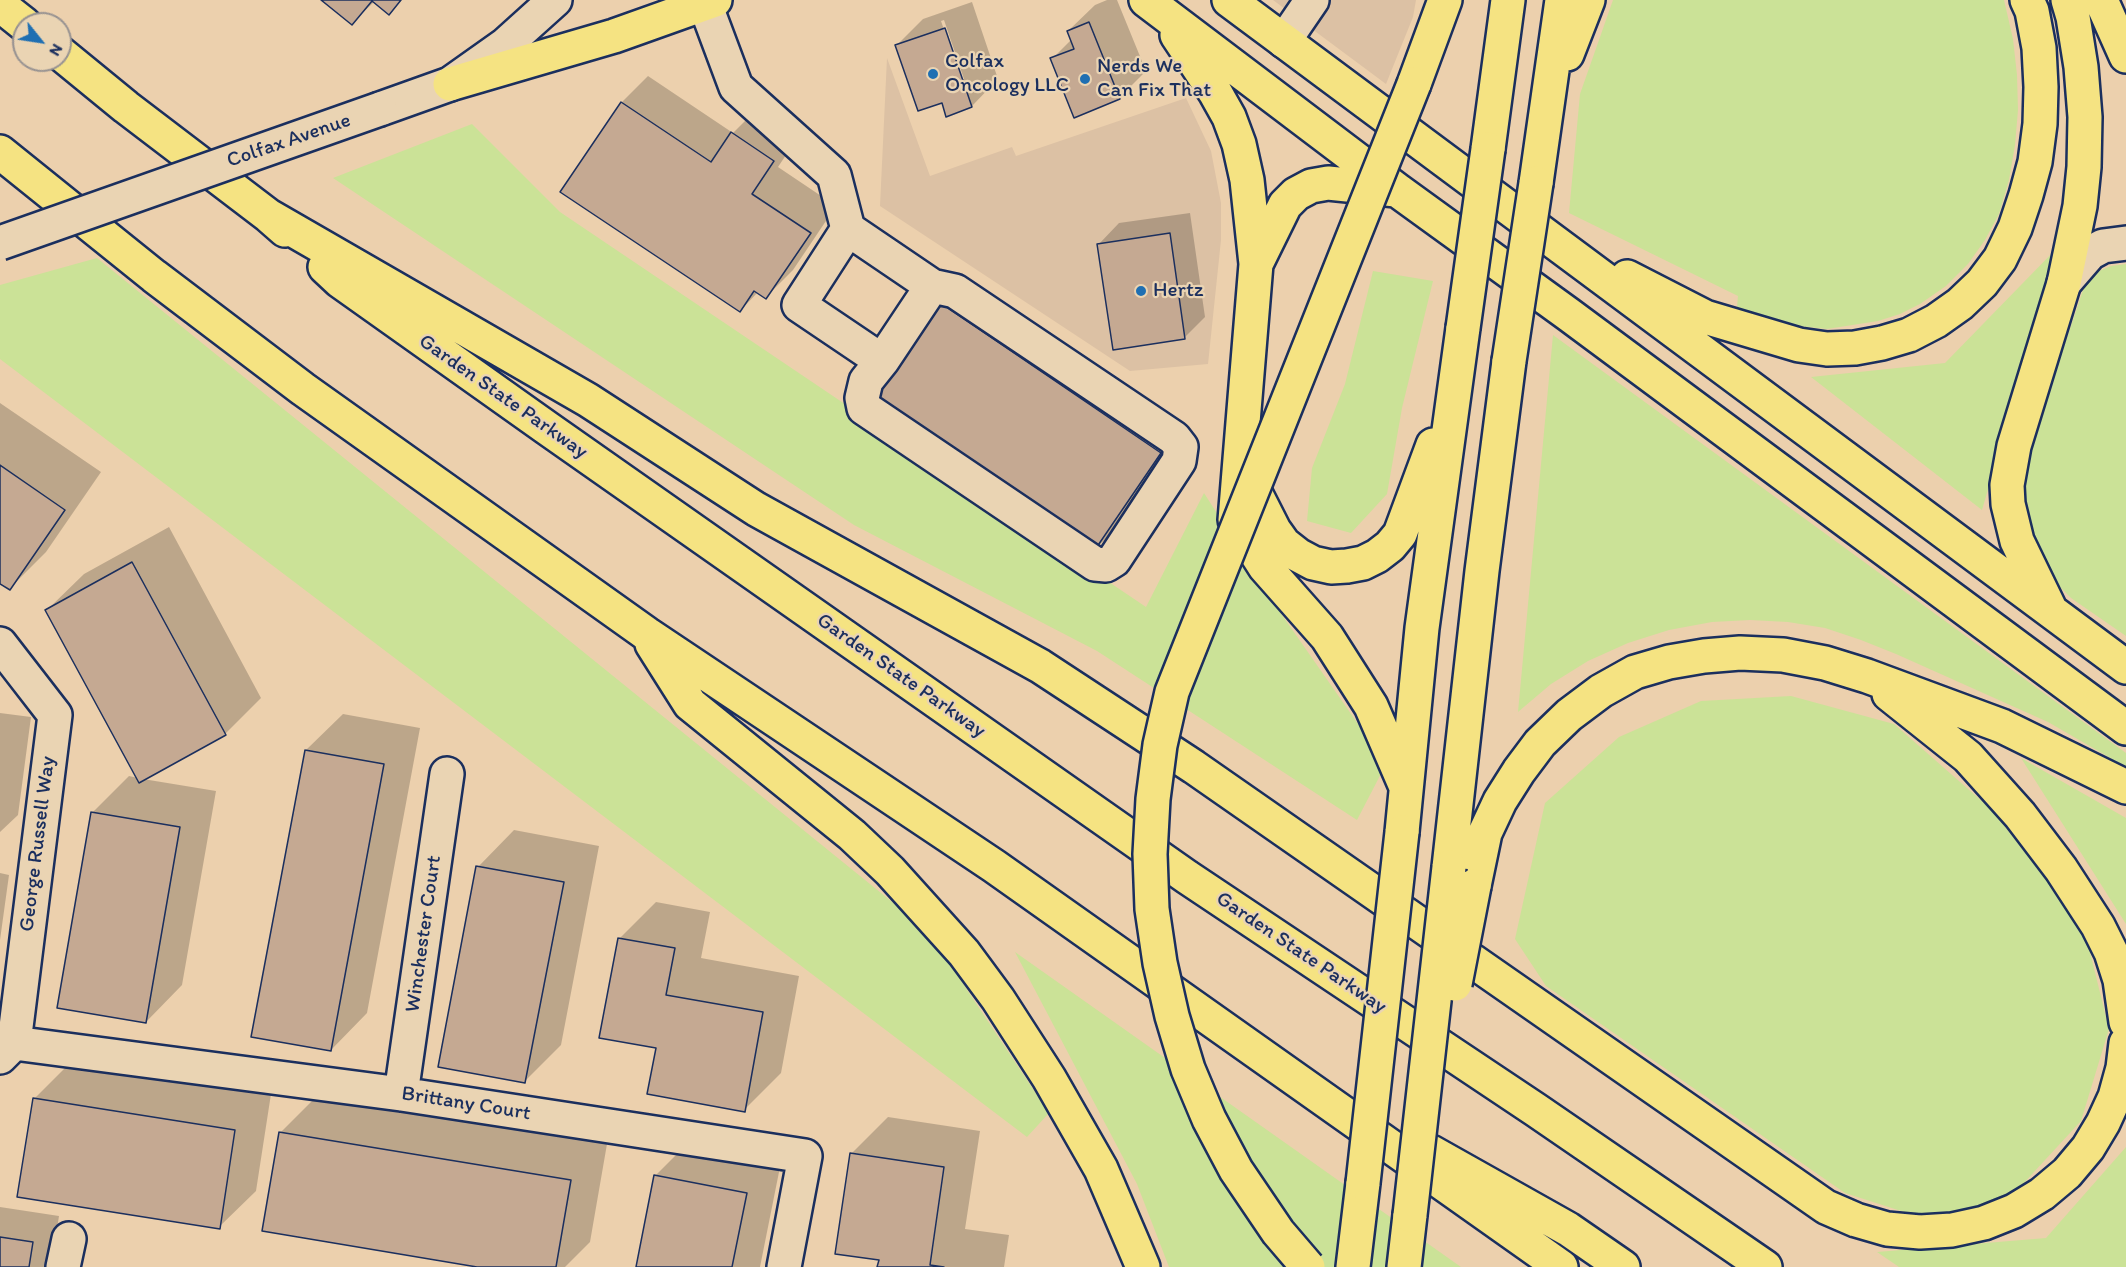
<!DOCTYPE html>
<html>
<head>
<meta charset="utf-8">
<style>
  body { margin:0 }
  #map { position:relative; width:2126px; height:1267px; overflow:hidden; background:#ecd0ad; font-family:Itim,sans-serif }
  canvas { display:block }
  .north { position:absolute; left:12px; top:12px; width:60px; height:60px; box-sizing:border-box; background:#ead4b3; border:2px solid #979291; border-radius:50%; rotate:120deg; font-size:16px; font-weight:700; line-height:24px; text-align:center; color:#1b2f5e }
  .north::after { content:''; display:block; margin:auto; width:21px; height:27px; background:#1f6fb2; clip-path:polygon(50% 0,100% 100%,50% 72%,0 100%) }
</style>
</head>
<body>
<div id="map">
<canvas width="2126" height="1267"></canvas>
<div class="north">N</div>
</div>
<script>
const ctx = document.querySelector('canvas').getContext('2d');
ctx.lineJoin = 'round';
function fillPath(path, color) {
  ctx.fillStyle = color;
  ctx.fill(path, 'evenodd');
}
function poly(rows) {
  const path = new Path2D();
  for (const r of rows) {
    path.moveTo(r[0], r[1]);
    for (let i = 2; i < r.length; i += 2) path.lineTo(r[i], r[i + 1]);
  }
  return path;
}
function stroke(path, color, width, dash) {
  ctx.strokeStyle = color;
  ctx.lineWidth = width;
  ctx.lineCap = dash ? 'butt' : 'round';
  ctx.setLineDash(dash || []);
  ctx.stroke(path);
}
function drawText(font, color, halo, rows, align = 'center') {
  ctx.font = font + ' Itim,sans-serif';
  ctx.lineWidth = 4.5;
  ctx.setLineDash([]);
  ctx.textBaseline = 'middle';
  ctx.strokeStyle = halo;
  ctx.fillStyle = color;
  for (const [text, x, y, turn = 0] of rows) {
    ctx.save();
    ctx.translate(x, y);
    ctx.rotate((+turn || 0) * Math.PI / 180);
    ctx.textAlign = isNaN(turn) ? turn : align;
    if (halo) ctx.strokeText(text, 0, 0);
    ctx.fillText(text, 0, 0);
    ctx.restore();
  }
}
const built = poly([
  [1273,0,1416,0,1413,17,1386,84],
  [887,58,930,176,1012,147,1016,156,1186,98,1211,151,1221,203,1221,240,1208,364,1130,371,880,206]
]);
const green = poly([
  [1613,0,2004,0,2013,39,2017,75,2018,110,2015,145,2009,180,1999,214,1985,240,1968,264,1946,286,1920,304,1900,314,1878,321,1827,329,1798,326,1769,319,1737,307,1738,296,1569,213,1580,94],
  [472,124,560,212,1146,607,1204,493,1282,615,1386,764,1357,820,1097,651,854,525,333,178],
  [2059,246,1982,510,1811,377,1945,363],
  [97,258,928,931,1049,1113,1027,1137,0,359,0,285],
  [2126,264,2126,636,2071,598,2054,581,2030,538,2023,496,2023,474,2028,453,2083,290,2090,279,2099,271,2111,266],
  [1373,271,1433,281,1402,408,1387,494,1351,533,1307,521,1312,468,1345,384],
  [1553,335,2126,753,2126,767,2048,722,1896,654,1861,640,1825,628,1788,622,1750,620,1712,622,1669,630,1628,643,1588,661,1551,684,1518,712],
  [1791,696,1894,724,1992,810,2084,928,2109,1029,2081,1121,2010,1198,1929,1220,1845,1193,1546,986,1515,939,1545,803,1619,737,1701,701],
  [2021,758,2126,818,2126,924],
  [1015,952,1461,1267,1169,1267,1137,1184],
  [2126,1147,2126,1267,1899,1267,1877,1252,2046,1238]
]);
const shadow = poly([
  [324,0,402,0,389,13,375,1,352,23],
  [1107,0,1117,0,1146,71,1119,98,1052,59,1072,39,1068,31,1095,5],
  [972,2,998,79,972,106,943,101,896,46,923,19],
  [944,20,964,79,961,79,941,21],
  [648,76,733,133,759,107,800,134,778,167,836,206,793,270,766,297,758,292,740,311,562,192,622,102],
  [1190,213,1205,317,1184,338,1099,244,1119,223],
  [967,277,1186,426,1116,529,1089,555,940,303],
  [0,403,101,472,46,552,10,588,0,582],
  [169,527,261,698,225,734,143,779,216,791,182,985,146,1022,92,813,129,776,138,778,47,610,84,574],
  [0,713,31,717,18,815,0,832],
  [343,714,420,728,367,1013,331,1050,306,750],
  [514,830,599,846,561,1045,524,1082,478,867],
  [0,873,9,875,0,940],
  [656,902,710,912,701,958,799,976,781,1073,744,1110,658,1046,619,939],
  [71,1062,271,1094,256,1191,219,1227,34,1099],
  [317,1096,607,1144,590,1242,565,1267,486,1267,280,1133],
  [888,1117,980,1131,965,1229,1009,1235,1004,1267,879,1267,880,1259,851,1154],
  [692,1139,782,1157,760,1267,637,1267,656,1175],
  [0,1207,59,1216,51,1267,0,1267]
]);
const building = poly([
  [321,0,401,0,389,15,372,1,352,25,321,0],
  [1089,22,1120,99,1074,118,1050,58,1074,49,1067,31,1089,22],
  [945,28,972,107,946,117,942,103,918,111,895,45,945,28],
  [621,102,711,162,731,132,774,161,752,194,811,233,766,299,754,291,740,312,560,192,621,102],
  [1170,233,1185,339,1113,350,1097,244,1170,233],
  [939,302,1161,453,1090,557,868,407,939,302],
  [0,465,65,510,10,590,0,584,0,465],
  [132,562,226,735,139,783,45,610,132,562],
  [305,750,384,764,331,1051,251,1037,305,750],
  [91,812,180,827,146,1023,57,1008,91,812],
  [476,866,564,882,525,1083,438,1067,476,866],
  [618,938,675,948,666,995,763,1012,745,1112,647,1094,656,1048,599,1038,618,938],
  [33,1098,235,1130,220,1229,17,1197,33,1098],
  [279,1132,571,1180,556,1267,477,1267,262,1231,279,1132],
  [850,1153,944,1167,930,1265,944,1267,877,1267,879,1260,835,1254,850,1153],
  [654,1175,747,1193,732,1267,636,1267,654,1175],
  [0,1237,33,1242,29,1267,0,1267,0,1237]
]);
const minor = poly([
  [705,4,736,87,834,175,848,229,932,286,882,361,799,305,848,229],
  [1284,41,1312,0],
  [380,109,450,84,505,45,555,0],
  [2064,283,2090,253,2103,246,2126,243],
  [882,361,866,381,862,398,864,408,1095,564,1106,565,1114,560,1179,461,1181,447,1174,438,955,291,932,286],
  [0,644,55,715,14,1043,0,1057],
  [14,1043,401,1094,805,1156,784,1267],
  [401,1094,447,774],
  [63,1267,69,1239]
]);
const highway = poly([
  [1146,0,1397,190,1568,314,2126,728],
  [1229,0,2126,667],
  [2101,0,2126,56],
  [0,5,24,24],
  [1177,35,1215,92,1229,117,1239,144,1247,180,1256,264,1235,520,1265,567,1327,637,1371,706,1406,787],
  [60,53,126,107,269,216,285,230],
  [1567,54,1588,0],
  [450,84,614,36,715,0],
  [1414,84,1445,0],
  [1488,149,1508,0],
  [0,152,154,276,303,389,647,634,994,866,1561,1267],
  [1536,183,1562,0],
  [269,216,588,400,756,509,1040,666,1194,767,1826,1207,1856,1220,1887,1229,1920,1232,1952,1230,1984,1223,2014,1211,2042,1194,2067,1173,2088,1148,2103,1123,2115,1097,2123,1068,2126,1043],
  [1256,264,1285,205,1296,194,1311,186,1328,183,1396,190],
  [325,267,340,281,547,428,1187,877,1536,1110,1765,1267],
  [1627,277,1705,317,1799,345,1827,349,1855,348,1882,343,1909,335,1936,321,1960,304,1982,283,2000,259,2015,228,2026,195,2035,162,2040,124,2041,87,2039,48,2032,11,2027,0],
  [1243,469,1274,530,1284,544,1298,555,1313,563,1331,567,1347,566,1363,563,1377,556,1390,546,1400,534,1433,445],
  [2049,607,2017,541,2008,504,2007,485,2014,446,2064,283,2080,206,2084,167,2085,117,2081,67,2073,17,2068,0],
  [652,644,690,704,852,835,890,871,964,953,998,999,1049,1078,1101,1169,1143,1267],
  [1889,694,1968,757,2020,815,2061,869,2098,926,2111,952,2120,980,2126,1022],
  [1402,832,1422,628,1463,328],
  [1449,867,1482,571,1509,361],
  [1474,886,1485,833,1500,801,1519,771,1540,743,1569,715,1601,691,1635,672,1669,662,1704,656,1740,653,1783,655,1825,663,1867,676,2002,726,2126,787],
  [1431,1152,1568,1229,1623,1267],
  [1353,1267,1363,1183],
  [1404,1267,1410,1215]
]);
const minorBridge = poly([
  [0,243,380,109]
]);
const highwayBridge = poly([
  [1463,328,1488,149],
  [1509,361,1536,183],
  [1455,984,1474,886],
  [1363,1183,1402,832],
  [1410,1215,1449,867],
  [1308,1267,1278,1232,1236,1170,1209,1119,1188,1069,1172,1016,1160,963,1152,909,1150,854,1153,799,1160,745,1172,692,1414,84]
]);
const markers = [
  [933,74,6,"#1f6fb2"],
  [1085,79,6,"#1f6fb2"],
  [1141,291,6,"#1f6fb2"]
];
const poiNames = [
  ["Colfax",945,62],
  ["Oncology LLC",945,86],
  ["Nerds We",1097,67],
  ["Can Fix That",1097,91],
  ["Hertz",1153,291]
];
const streetNames = [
  ["Colfax Avenue",289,141,-19],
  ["Garden State Parkway",503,397,35],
  ["Garden State Parkway",901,676,35],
  ["George Russell Way",38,844,-83],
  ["Winchester Court",424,934,-82],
  ["Garden State Parkway",1301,953,34],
  ["Brittany Court",466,1104,9]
];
fillPath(built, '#dcc1a4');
fillPath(green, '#cbe297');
fillPath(shadow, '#0003');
fillPath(building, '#c5a992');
stroke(building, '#1b2f5e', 1.5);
stroke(minor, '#1b2f5e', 38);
stroke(highway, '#1b2f5e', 38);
stroke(minor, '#ead4b3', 33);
stroke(highway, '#f5e382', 33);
stroke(minorBridge, '#1b2f5e', 38, []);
stroke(highwayBridge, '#1b2f5e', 38, []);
stroke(minorBridge, '#ead4b3', 33);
stroke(highwayBridge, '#f5e382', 33);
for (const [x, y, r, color] of markers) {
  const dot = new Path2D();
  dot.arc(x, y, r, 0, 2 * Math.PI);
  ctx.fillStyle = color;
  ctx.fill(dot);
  stroke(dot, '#ead4b3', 2);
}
drawText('21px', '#1b2f5e', '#ead4b3', poiNames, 'left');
drawText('21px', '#1b2f5e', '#ead4b3', streetNames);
</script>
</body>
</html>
